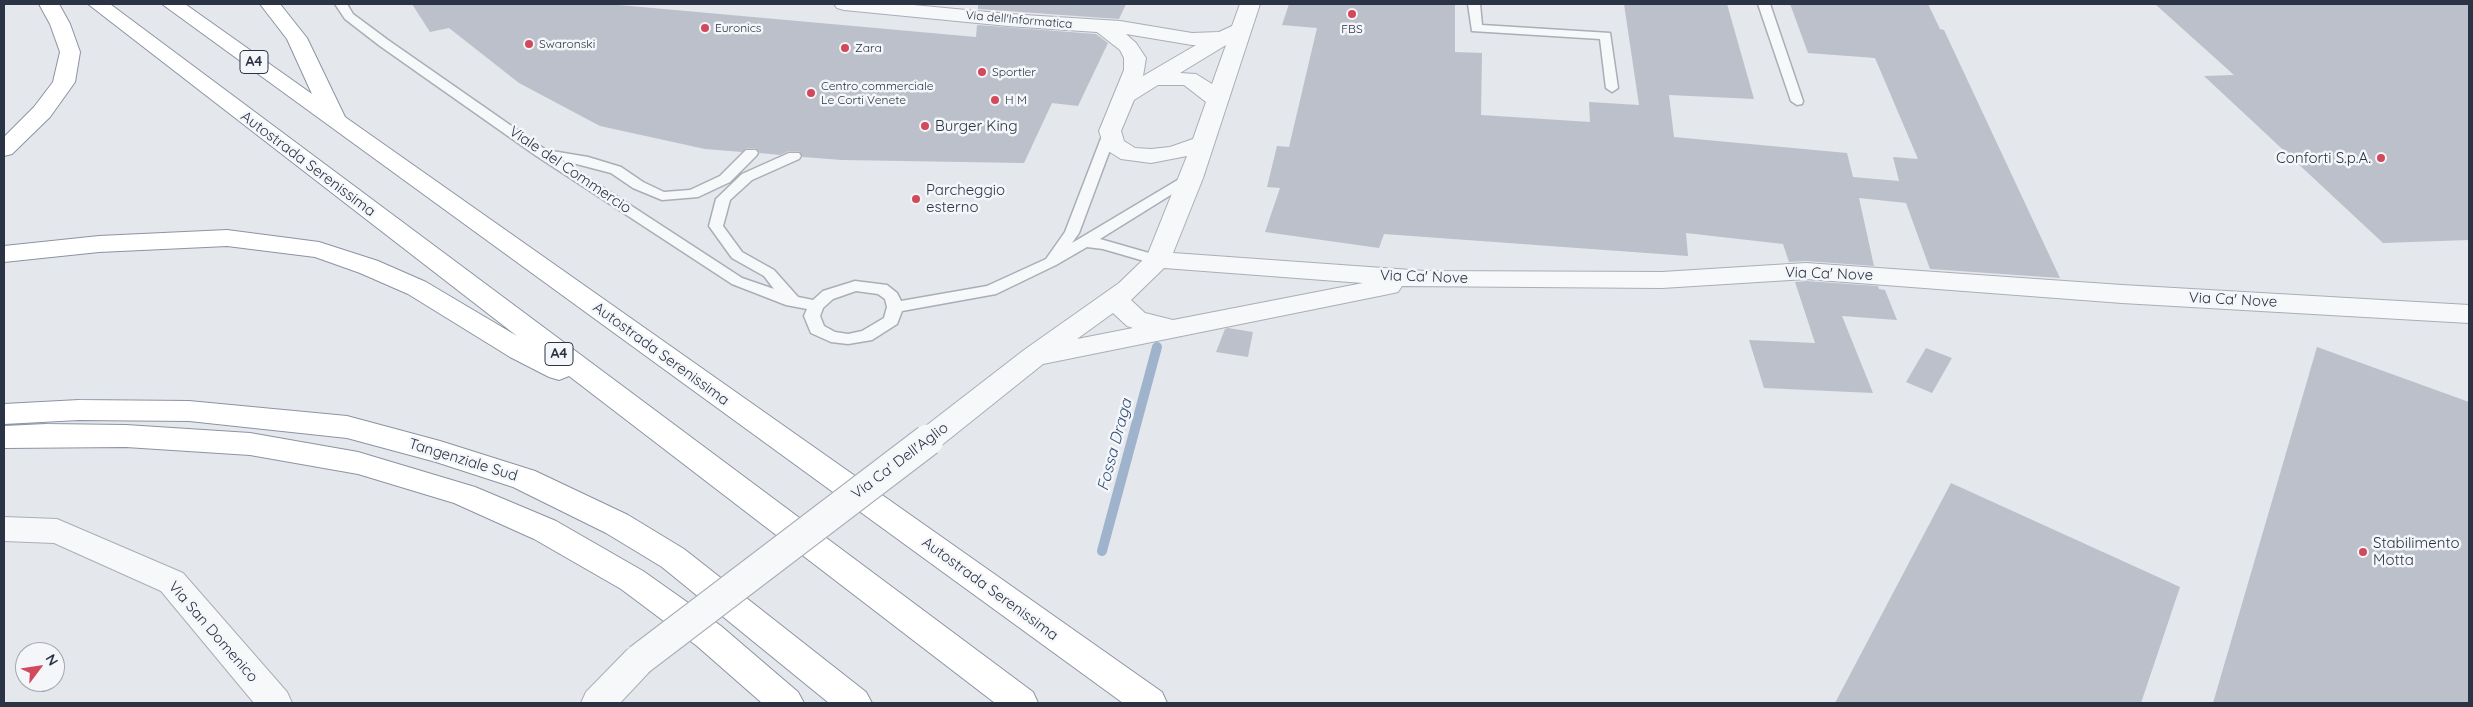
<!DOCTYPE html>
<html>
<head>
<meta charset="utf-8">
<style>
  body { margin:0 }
  #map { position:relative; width:2473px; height:707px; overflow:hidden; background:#e4e7ec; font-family:Quicksand,sans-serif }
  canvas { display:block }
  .frame { position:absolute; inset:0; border:5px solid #2b3445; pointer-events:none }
  .north { position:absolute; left:15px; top:642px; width:50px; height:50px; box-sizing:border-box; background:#f4f6f9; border:1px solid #a4a8b1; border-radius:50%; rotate:59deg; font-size:14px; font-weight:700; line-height:20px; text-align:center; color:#2b3445 }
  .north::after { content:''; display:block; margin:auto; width:18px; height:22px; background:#d1495b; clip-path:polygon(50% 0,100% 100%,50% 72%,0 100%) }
</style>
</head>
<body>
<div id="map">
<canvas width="2473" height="707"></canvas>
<div class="frame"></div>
<div class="north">N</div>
</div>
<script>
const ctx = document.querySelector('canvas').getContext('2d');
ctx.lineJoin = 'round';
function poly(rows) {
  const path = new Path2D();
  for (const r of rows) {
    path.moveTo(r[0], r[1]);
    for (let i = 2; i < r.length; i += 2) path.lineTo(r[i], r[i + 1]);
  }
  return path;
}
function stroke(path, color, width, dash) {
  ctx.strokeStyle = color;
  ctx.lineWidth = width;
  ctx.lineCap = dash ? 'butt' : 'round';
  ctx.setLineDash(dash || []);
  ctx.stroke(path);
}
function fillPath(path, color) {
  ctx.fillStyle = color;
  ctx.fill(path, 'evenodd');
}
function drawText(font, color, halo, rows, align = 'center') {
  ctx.font = font + ' Quicksand,sans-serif';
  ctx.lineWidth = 5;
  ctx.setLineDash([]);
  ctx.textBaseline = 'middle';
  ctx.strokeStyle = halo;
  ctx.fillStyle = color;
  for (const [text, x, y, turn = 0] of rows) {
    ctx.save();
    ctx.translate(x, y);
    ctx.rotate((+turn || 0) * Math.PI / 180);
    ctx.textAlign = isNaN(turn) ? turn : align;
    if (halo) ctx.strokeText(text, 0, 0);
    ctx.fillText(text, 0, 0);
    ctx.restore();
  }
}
const stream = poly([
  [1102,551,1157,347]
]);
const building = poly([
  [412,4,608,4,976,37,977,25,1096,34,1108,43,1078,106,1052,103,1024,163,842,160,803,157,799,151,789,151,780,155,760,153,756,148,746,148,742,152,705,149,600,126,519,83,449,28,430,32],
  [978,4,1126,4,1119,19,978,9],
  [1289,4,1455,4,1455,52,1482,53,1481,115,1590,122,1589,102,1639,105,1624,4,1727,4,1754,99,1669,95,1674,137,1847,153,1853,177,1899,181,1893,157,1918,159,1875,58,1808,53,1790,4,1928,4,1940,29,1944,30,2060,278,1930,269,1906,203,1859,198,1874,266,1806,261,1789,262,1783,244,1686,233,1688,256,1384,234,1379,248,1265,232,1280,188,1267,187,1277,146,1289,147,1317,28,1282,25],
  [2155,4,2469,4,2469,240,2383,243,2204,76,2234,75],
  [1806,281,1878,286,1879,289,1885,290,1897,320,1842,316,1873,393,1764,388,1749,340,1815,343,1795,282],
  [1228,328,1253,332,1248,357,1216,352,1225,329],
  [2317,347,2469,402,2469,703,2213,703],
  [1926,348,1952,358,1932,393,1906,382],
  [1951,483,2180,587,2141,703,1835,703]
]);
const lane = poly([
  [335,4,347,4,353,14,388,40,546,150,588,157,621,167,643,182,664,192,690,190,720,176,746,150,756,150,758,153,756,156,730,182,698,197,662,200,633,188,611,173,561,160,742,278,774,289,764,276,732,258,709,226,716,199,742,174,789,153,799,153,801,156,799,159,752,180,730,200,723,226,742,252,774,270,798,297,813,300,823,291,855,281,887,285,897,293,901,301,987,286,1046,259,1065,232,1105,128,1115,128,1117,131,1079,233,1072,243,1186,175,1191,174,1198,178,1100,239,1163,257,1166,260,1163,263,1158,265,1103,249,1087,247,1056,265,996,294,902,311,897,324,872,340,848,344,831,342,811,333,804,316,807,309,786,305,732,284,535,155,380,46,345,19,335,4],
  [856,291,878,294,885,299,887,307,884,318,862,331,848,334,835,332,824,326,820,316,823,308,833,299,856,291],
  [1468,4,1480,4,1482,25,1610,33,1618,88,1612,92,1606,88,1600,39,1472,31,1468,4],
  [1758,4,1770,4,1803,101,1802,104,1797,105,1791,101,1758,4]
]);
const street = poly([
  [834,4,903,4,1008,14,1120,21,1192,33,1219,32,1232,26,1240,4,1260,4,1203,178,1173,253,1425,271,1662,272,1806,263,2122,285,2469,305,2469,323,2122,303,1806,279,1662,288,1402,286,1398,292,1389,294,1043,364,938,448,928,451,918,448,913,440,918,432,1024,350,1119,283,1147,256,1187,156,1151,163,1121,159,1105,149,1099,131,1124,70,1124,58,1120,50,1097,32,1008,26,844,10,837,8,834,4],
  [1126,34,1192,45,1196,45,1143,76,1146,58,1136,43,1126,34],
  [1226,45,1212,84,1196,74,1180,73,1226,45],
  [1158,85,1184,85,1206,102,1193,139,1170,147,1151,149,1135,148,1124,141,1121,131,1134,100,1158,85],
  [1164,268,1363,283,1173,320,1145,313,1131,300,1164,268],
  [1113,313,1127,326,1133,328,1077,339,1113,313],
  [4,517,57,519,183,573,287,692,292,703,254,703,161,591,54,543,4,541,4,517],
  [639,645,651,650,656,660,651,670,620,703,581,703,586,692,627,650,639,645]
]);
const highway = poly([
  [39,4,59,4,70,24,80,52,75,82,50,117,12,154,4,156,4,137,34,107,53,82,60,52,50,24,39,4],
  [88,4,110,4,1033,692,1038,703,995,703,569,376,559,380,549,377,510,357,408,294,360,273,315,257,227,246,99,252,4,262,4,246,99,236,227,230,319,242,378,261,426,282,517,336,88,4],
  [162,4,185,4,312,94,287,39,260,4,280,4,307,38,345,117,1162,692,1167,703,1123,703,162,4],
  [79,400,189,401,347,416,440,441,535,471,628,515,684,549,866,692,872,703,829,703,662,567,606,533,513,487,436,462,347,438,189,421,79,420,4,424,4,404,79,400],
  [46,424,126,425,250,433,358,452,475,487,556,521,643,571,721,626,798,692,804,703,762,703,697,646,621,589,534,539,454,503,358,474,250,455,126,447,4,448,4,426,46,424]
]);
const streetBridge = poly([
  [639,660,928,440]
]);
const markers = [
  [1352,14,5,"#d1495b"],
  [705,28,5,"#d1495b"],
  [529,44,5,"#d1495b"],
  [845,48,5,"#d1495b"],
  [982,72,5,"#d1495b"],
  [811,93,5,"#d1495b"],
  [995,100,5,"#d1495b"],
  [925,126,5,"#d1495b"],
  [2381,158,5,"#d1495b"],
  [916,199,5,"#d1495b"],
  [2363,552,5,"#d1495b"]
];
const farStreetnames = [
  ["Via dell'Informatica",1019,20,5]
];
const farPoinames = [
  ["Euronics",715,28],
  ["FBS",1352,29,"center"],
  ["Swaronski",539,44],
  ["Zara",855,48],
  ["Sportler",992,72],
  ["Centro commerciale",821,86],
  ["Le Corti Venete",821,100],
  ["H M",1005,100]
];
const shields = [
  [254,62,28],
  [559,354,28]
];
const shieldNames = [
  ["A4",254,62],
  ["A4",559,354]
];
const poiNames = [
  ["Burger King",935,126],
  ["Conforti S.p.A.",2371,158,"right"],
  ["Parcheggio",926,190],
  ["esterno",926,207],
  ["Stabilimento",2373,543],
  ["Motta",2373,560]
];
const streetNames = [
  ["Autostrada Serenissima",308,164,37],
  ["Viale del Commercio",570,170,34],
  ["Via Ca' Nove",1829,274,2],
  ["Via Ca' Nove",1424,277,2],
  ["Via Ca' Nove",2233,300,3],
  ["Autostrada Serenissima",661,354,36],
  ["Tangenziale Sud",463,460,17],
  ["Via Ca' Dell'Aglio",900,461,-37],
  ["Autostrada Serenissima",990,589,36],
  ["Via San Domenico",213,632,49]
];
const waterNames = [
  ["Fossa Draga",1115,445,-75]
];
stroke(stream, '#9fb4cc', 10);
fillPath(building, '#bbc0ca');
stroke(lane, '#a9aeb7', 3);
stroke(street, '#a9aeb7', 2);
stroke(highway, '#8b94a3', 2);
fillPath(lane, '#f7f8fa');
fillPath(street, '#f7f8fa');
fillPath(highway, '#fff');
stroke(streetBridge, '#a9aeb7', 33, []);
stroke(streetBridge, '#f7f8fa', 31);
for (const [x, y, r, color] of markers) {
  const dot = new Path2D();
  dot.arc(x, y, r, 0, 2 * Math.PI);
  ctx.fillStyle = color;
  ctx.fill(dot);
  stroke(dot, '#f4f6f9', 2);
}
drawText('12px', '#2b3445', '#f4f6f9', farStreetnames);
drawText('12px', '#2b3445', '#f4f6f9', farPoinames, 'left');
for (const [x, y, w] of shields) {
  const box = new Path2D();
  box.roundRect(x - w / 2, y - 11.5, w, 23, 4);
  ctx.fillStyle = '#f4f6f9';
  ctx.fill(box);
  stroke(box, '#2b3445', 1);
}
drawText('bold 14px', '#2b3445', null, shieldNames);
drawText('15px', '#2b3445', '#f4f6f9', poiNames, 'left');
drawText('15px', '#2b3445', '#f4f6f9', streetNames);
drawText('italic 16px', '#34527a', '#f4f6f9', waterNames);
</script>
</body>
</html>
